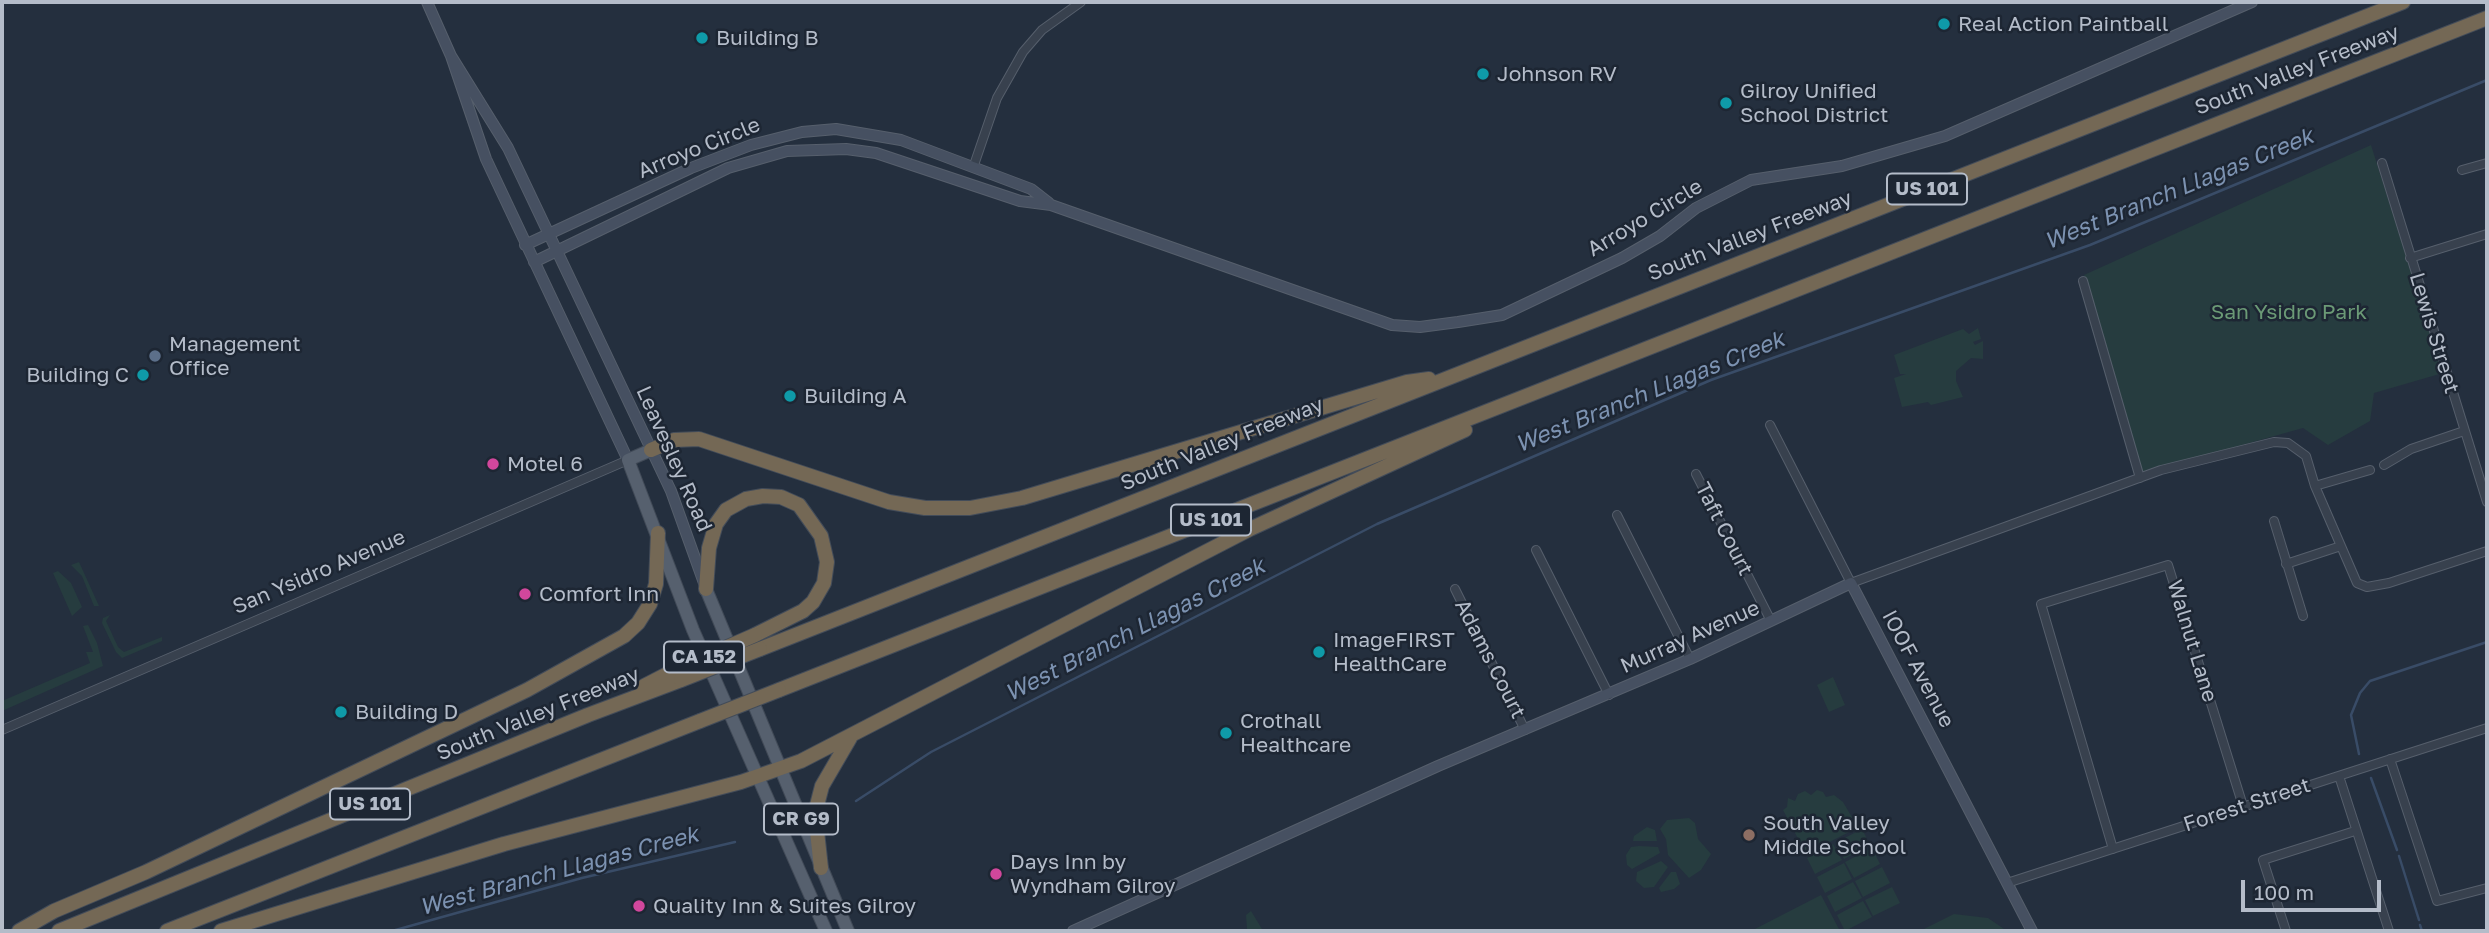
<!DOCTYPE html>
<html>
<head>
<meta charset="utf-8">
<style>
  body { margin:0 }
  #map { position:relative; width:2489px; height:933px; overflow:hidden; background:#242f3e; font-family:"Golos Text",sans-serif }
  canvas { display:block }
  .frame { position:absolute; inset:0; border:4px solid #b4bcc9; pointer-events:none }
  .scale { position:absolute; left:2241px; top:880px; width:140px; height:32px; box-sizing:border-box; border:4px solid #b4bcc9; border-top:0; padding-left:9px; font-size:21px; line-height:24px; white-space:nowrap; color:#b4bcc9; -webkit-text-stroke:5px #1d2633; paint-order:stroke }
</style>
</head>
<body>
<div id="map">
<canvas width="2489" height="933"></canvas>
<div class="frame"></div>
<div class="scale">100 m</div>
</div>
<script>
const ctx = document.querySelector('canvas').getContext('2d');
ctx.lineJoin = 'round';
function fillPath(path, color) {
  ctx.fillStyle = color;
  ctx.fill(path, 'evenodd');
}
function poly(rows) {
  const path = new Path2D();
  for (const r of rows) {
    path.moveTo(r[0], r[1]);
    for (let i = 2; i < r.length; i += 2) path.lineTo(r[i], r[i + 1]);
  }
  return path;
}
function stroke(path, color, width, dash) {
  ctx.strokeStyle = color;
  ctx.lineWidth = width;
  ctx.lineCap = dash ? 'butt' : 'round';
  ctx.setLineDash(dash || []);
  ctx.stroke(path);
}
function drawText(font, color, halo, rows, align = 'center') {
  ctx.font = font + ' "Golos Text",sans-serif';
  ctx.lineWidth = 5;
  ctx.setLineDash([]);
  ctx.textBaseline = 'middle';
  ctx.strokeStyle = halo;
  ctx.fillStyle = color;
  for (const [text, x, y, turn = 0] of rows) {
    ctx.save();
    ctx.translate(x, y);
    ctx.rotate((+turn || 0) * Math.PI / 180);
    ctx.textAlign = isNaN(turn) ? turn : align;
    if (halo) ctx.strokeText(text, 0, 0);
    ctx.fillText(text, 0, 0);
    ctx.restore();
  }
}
const green = poly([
  [2371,145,2443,373,2374,393,2370,421,2328,445,2303,428,2142,473,2084,275],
  [1978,328,1981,339,1973,342,1975,345,1983,341,1983,359,1971,358,1956,371,1956,381,1963,397,1931,405,1928,402,1902,407,1894,378,1906,374,1900,374,1894,355,1963,329,1969,334],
  [79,562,99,606,94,606,82,576,71,565],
  [58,571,71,583,82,607,72,616,53,573],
  [110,615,106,621,118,647,124,652,162,637,162,641,122,658,116,652,102,623,103,618],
  [88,625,97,643,103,666,2,711,2,701,90,663,86,652,93,652,83,626],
  [1833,677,1845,705,1829,712,1817,685],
  [1817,790,1823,792,1826,797,1834,795,1843,802,1856,824,1853,830,1806,854,1783,810,1787,807,1788,798,1795,801,1798,794,1805,791,1811,795],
  [1689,818,1695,823,1698,839,1711,854,1701,870,1689,878,1668,855,1666,839,1660,829,1667,820],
  [1647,827,1655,830,1657,841,1633,841,1634,836],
  [1862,829,1870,845,1844,859,1835,843],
  [1833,844,1842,860,1815,874,1807,858],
  [1639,846,1658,847,1660,853,1632,869,1627,865,1626,855,1631,847],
  [1872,848,1880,864,1854,878,1845,862],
  [1661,861,1668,867,1654,887,1644,888,1636,881,1637,872],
  [1844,863,1852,879,1825,893,1817,877],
  [1882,867,1890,883,1863,897,1855,881],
  [1671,872,1676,872,1680,884,1674,889,1661,892,1659,888],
  [1853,882,1862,898,1835,912,1827,896],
  [1892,887,1900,903,1873,916,1865,900],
  [1821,895,1840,931,1751,931],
  [1863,901,1872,917,1845,931,1837,915],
  [1251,911,1262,929,1240,931,1247,929,1246,915],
  [1954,914,1988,918,2007,931,1920,931]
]);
const stream = poly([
  [2359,754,2351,715,2360,693,2370,681,2487,642],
  [2371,778,2397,850],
  [856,801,931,752,1377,524,1711,380,2090,245,2487,80],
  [2399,856,2419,920],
  [2420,925,2422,931],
  [392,931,582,878,735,842]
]);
const street = poly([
  [2382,163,2487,502],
  [974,165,997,98,1023,52,1042,30,1081,2],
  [2462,170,2487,163],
  [2410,258,2487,234],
  [2083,281,2140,478],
  [1770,425,1851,583,2161,470,2274,442,2288,443,2306,456,2315,486,2357,583,2367,587,2389,583,2487,551],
  [2384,465,2411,449,2464,431],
  [1696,474,1771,621],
  [2315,486,2370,470],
  [1617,515,1690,659],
  [2274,521,2303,616],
  [1536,550,1609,695],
  [2286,564,2341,546],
  [1455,589,1525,730],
  [2,730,628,460],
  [2390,759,2437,901,2487,888],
  [2339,776,2389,931],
  [2113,849,2041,604,2168,565,2243,806],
  [2007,883,2487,728],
  [2286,931,2263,860,2355,831]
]);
const secondary = poly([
  [427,2,451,56,486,159,628,460],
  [451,56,508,148,671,491,704,583],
  [525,245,691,168,751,145,802,132,836,129,901,140,1031,189,1049,203],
  [534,262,728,168,787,151,846,149,876,153,1020,201,1051,205,1392,325,1420,327,1458,322,1502,315,1622,258,1660,236,1696,208,1751,180,1842,166,1945,136,2252,2],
  [1073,931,1438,766,1690,659,1851,583,2032,931]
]);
const primary = poly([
  [651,450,628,460,693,630,826,931],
  [706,589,848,931]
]);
const highway = poly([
  [651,450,674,440,699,439,889,502,925,508,970,508,1022,498,1407,382,1429,379],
  [706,589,709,548,716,524,726,510,746,499,763,496,781,497,799,505,821,536,827,562,824,583,813,602,803,611,755,635],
  [760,649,2403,2],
  [644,686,677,669],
  [779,690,2487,18],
  [821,868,815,813,822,786,850,738],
  [19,931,54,911,146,872,527,690,624,636,638,623,650,604,656,584,658,533],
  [59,931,588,715,681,680],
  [167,931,700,721],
  [221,931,504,844,741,782,801,761,1250,529,1465,430]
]);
const highwayBridge = poly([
  [677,669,755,635],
  [681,680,760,649],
  [700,721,779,690]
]);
const markers = [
  [1944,24,7,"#0f9aa8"],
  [702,38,7,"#0f9aa8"],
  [1483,74,7,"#0f9aa8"],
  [1726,103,7,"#0f9aa8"],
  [155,356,7,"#5c6f8a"],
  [143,375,7,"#0f9aa8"],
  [790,396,7,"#0f9aa8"],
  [493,464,7,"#d1479c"],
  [525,594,7,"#d1479c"],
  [1319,652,7,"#0f9aa8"],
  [341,712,7,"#0f9aa8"],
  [1226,733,7,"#0f9aa8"],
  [1749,835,7,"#8d6e63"],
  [996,874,7,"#d1479c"],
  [639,906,7,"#d1479c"]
];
const shields = [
  [1927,189,80],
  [1211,520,80],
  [704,657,80],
  [370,804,80],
  [801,819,74]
];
const shieldNames = [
  ["US 101",1927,189],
  ["US 101",1211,520],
  ["CA 152",704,657],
  ["US 101",370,804],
  ["CR G9",801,819]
];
const poiNames = [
  ["Real Action Paintball",1958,24],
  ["Building B",716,38],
  ["Johnson RV",1497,74],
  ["Gilroy Unified",1740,91],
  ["School District",1740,115],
  ["Management",169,344],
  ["Office",169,368],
  ["Building C",129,375,"right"],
  ["Building A",804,396],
  ["Motel 6",507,464],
  ["Comfort Inn",539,594],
  ["ImageFIRST",1333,640],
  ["HealthCare",1333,664],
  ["Building D",355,712],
  ["Crothall",1240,721],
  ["Healthcare",1240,745],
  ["South Valley",1763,823],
  ["Middle School",1763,847],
  ["Days Inn by",1010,862],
  ["Wyndham Gilroy",1010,886],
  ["Quality Inn & Suites Gilroy",653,906]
];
const streetNames = [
  ["South Valley Freeway",2297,70,-21],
  ["Arroyo Circle",699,148,-22],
  ["Arroyo Circle",1645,218,-31],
  ["South Valley Freeway",1750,236,-21],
  ["Lewis Street",2434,333,73],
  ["South Valley Freeway",1222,444,-22],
  ["Leavesley Road",674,459,66],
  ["Taft Court",1724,529,63],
  ["San Ysidro Avenue",319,572,-23],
  ["Murray Avenue",1690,637,-24],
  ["Walnut Lane",2192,641,73],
  ["Adams Court",1490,659,63],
  ["IOOF Avenue",1918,669,62],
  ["South Valley Freeway",538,714,-22],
  ["Forest Street",2247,805,-18]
];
const parkNames = [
  ["San Ysidro Park",2289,312]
];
const waterNames = [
  ["West Branch Llagas Creek",2179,189,-22],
  ["West Branch Llagas Creek",1650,392,-22],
  ["West Branch Llagas Creek",1135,630,-27],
  ["West Branch Llagas Creek",559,871,-15]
];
fillPath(green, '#263c3f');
stroke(stream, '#394c67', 2.5);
stroke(street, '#565f6c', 10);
stroke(secondary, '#565f6c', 12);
stroke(primary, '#414a57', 14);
stroke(highway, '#434c59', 16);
stroke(street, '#38414e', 8);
stroke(secondary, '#465061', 10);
stroke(primary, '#56606e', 12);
stroke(highway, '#746855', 14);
stroke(highwayBridge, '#434c59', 16, []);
stroke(highwayBridge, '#746855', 14);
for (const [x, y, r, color] of markers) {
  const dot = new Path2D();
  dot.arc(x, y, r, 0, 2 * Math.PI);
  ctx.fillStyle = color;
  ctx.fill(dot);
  stroke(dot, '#1d2633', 2.5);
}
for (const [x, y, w] of shields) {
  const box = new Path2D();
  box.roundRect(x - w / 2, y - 15.5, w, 31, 5);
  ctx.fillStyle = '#1d2633';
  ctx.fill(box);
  stroke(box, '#b4bcc9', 2);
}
drawText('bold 19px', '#b4bcc9', null, shieldNames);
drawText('21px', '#b4bcc9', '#1d2633', poiNames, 'left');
drawText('21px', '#b4bcc9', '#1d2633', streetNames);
drawText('21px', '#6b9a76', '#1d2633', parkNames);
drawText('italic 23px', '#7c92b1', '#1d2633', waterNames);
</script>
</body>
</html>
